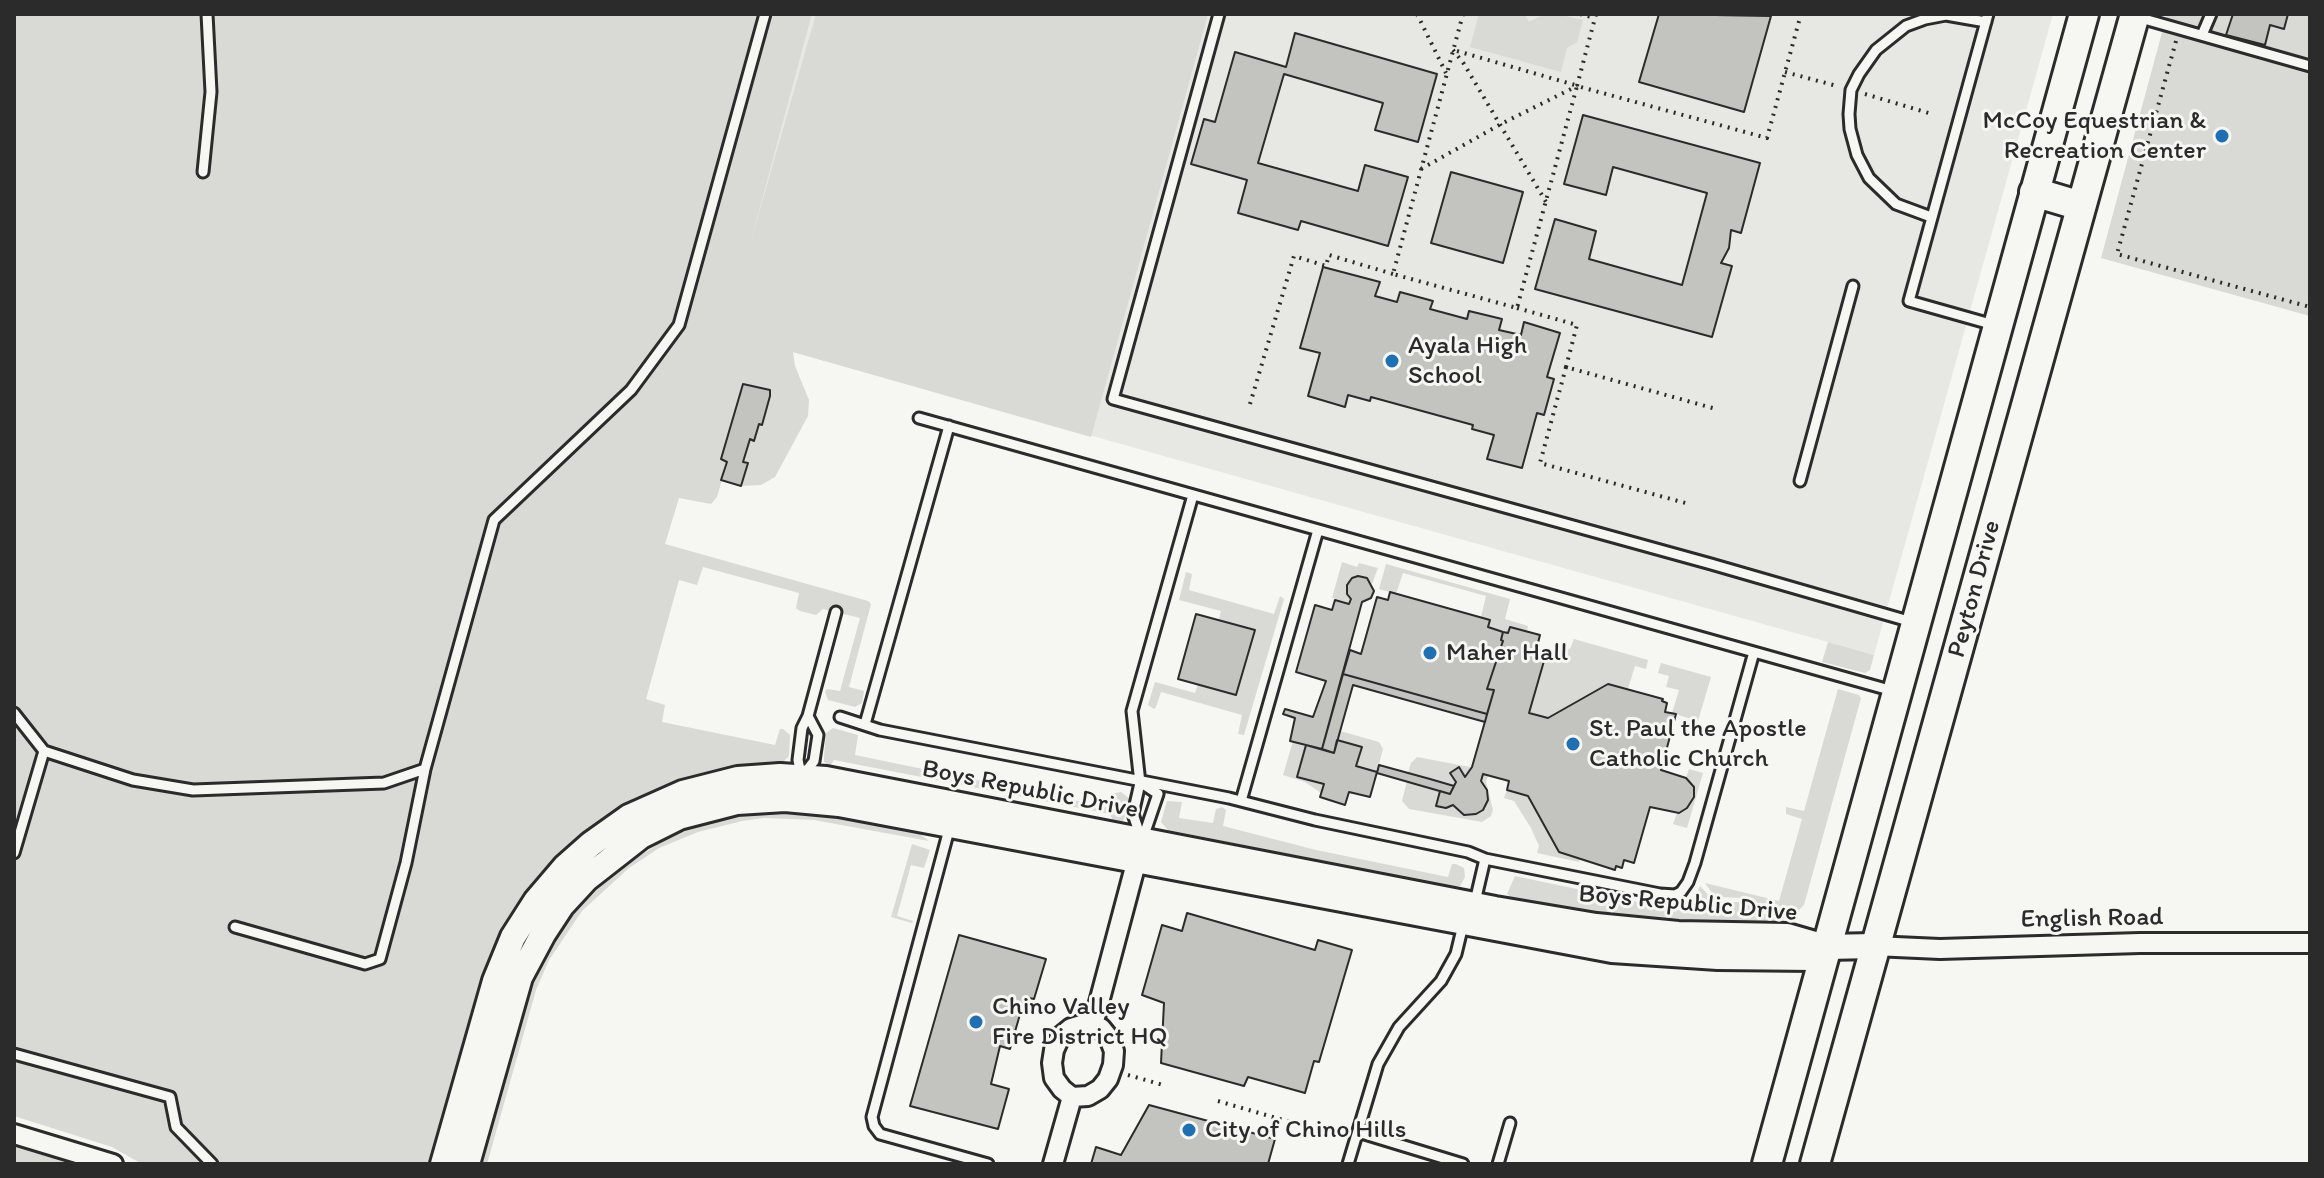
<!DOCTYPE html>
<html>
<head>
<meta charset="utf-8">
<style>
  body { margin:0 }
  #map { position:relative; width:2324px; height:1178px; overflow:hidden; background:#f6f6f2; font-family:Itim,sans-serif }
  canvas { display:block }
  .frame { position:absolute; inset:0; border:16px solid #2b2b2b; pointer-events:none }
</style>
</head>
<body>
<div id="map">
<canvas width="2324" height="1178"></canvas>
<div class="frame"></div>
</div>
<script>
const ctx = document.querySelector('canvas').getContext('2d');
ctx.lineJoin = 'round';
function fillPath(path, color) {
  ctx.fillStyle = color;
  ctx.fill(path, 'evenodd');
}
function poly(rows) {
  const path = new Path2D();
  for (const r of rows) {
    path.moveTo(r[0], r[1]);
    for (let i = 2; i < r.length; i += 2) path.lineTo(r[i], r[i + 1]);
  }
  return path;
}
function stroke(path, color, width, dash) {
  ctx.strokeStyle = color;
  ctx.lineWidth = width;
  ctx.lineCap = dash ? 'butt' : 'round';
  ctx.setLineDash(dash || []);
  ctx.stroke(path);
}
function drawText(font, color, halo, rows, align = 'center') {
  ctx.font = font + ' Itim,sans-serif';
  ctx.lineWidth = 6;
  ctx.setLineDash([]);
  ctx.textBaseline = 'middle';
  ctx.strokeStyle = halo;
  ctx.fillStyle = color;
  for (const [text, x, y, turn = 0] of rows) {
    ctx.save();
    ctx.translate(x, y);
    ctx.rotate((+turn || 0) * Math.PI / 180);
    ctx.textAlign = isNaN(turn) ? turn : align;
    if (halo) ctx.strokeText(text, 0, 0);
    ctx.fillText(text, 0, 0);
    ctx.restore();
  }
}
const built = poly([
  [812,14,2053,14,1874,655,725,333]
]);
const green = poly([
  [14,14,812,14,749,248,816,14,1208,14,1091,437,793,352,795,366,809,400,808,416,775,477,761,485,741,486,748,464,743,462,750,439,754,440,759,424,763,424,770,396,769,390,743,384,721,458,727,462,717,497,711,504,679,498,665,544,868,601,871,604,849,687,864,691,862,703,855,707,828,700,825,692,827,689,840,691,860,618,823,609,816,615,800,611,796,608,799,593,703,567,697,585,679,580,646,699,665,705,662,722,775,745,780,729,783,729,790,735,789,756,783,762,729,768,699,774,634,798,585,832,544,870,509,918,484,972,428,1164,142,1164,112,1147,14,1116],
  [1479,14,1525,14,1529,22,1545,14,1557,14,1583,20,1577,42,1567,48,1561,72,1470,47],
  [2167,14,2310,14,2310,316,2101,258],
  [1342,562,1357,567,1359,563,1378,568,1372,584,1362,576,1350,581,1347,590,1351,599,1350,603,1332,598],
  [1386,564,1510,599,1505,619,1528,626,1527,631,1510,627,1508,633,1488,627,1490,620,1481,617,1486,596,1403,573,1396,594,1379,589],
  [1186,572,1192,574,1189,590,1274,614,1280,596,1284,599,1244,735,1238,734,1242,715,1161,692,1156,707,1154,709,1148,705,1155,682,1195,693,1198,684,1236,694,1254,630,1219,620,1221,611,1179,600],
  [1574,639,1648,660,1646,669,1635,666,1628,689,1608,684,1548,718,1529,713,1546,654,1557,657,1560,646,1570,649],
  [1828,642,1874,655,1870,670,1865,673,1822,662],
  [1661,663,1711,677,1698,721,1672,713,1679,690,1666,687,1669,676,1658,673],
  [1838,689,1859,695,1861,698,1804,905,1796,913,1787,917,1763,909,1744,898,1715,897,1705,883,1779,901,1802,819,1786,814,1786,807,1804,811],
  [833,728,858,735,855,755,1112,808,1115,793,1121,792,1130,799,1128,809,1123,821,1113,821,1110,814,896,772,834,760,830,766,824,762,824,756,826,733],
  [1340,731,1379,742,1383,749,1377,772,1356,766,1362,747,1338,740],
  [1293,741,1306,745,1297,777,1324,784,1321,793,1305,782,1283,775],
  [1417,757,1470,767,1468,775,1465,777,1459,768,1454,786,1408,773,1411,763],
  [1689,769,1703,773,1687,828,1673,824,1677,813,1687,808,1694,797,1694,787,1686,778],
  [1483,774,1488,775,1486,782,1493,810,1491,816,1482,822,1409,809,1402,801,1407,781,1440,791,1436,806,1446,808,1453,805,1464,815,1476,814,1483,810,1488,800,1487,790,1481,781],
  [1507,790,1528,796,1559,852,1580,858,1579,862,1537,853,1539,846,1531,828,1514,801,1504,798],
  [1167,801,1182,802,1179,818,1213,823,1216,809,1222,807,1226,810,1223,826,1316,850,1448,877,1452,864,1456,864,1464,868,1465,877,1460,886,1455,887,1168,830,1161,822],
  [778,813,817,815,846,820,920,834,929,841,814,820,764,818,742,821,698,832,659,848,629,868,582,911,549,960,536,990,487,1164,481,1164,532,985,553,943,574,912,621,867,667,839,694,827,728,818],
  [912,844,930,850,924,868,911,865,897,916,913,921,912,923,891,917],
  [1515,876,1677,910,1693,901,1700,886,1715,902,1743,902,1765,914,1784,920,1786,923,1681,922,1576,910,1512,898,1507,894],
  [14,1147,73,1163,75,1164,14,1164]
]);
const building = poly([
  [1659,14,1771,16,1744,112,1639,82,1659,14],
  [2233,14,2288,14,2284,29,2270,25,2265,45,2226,35,2233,14],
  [1295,33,1437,74,1418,142,1375,130,1383,103,1284,74,1258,163,1358,191,1365,165,1408,177,1388,246,1301,221,1298,230,1238,213,1247,180,1191,164,1204,119,1215,122,1235,52,1286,67,1295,33],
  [1583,115,1760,163,1741,233,1731,230,1729,248,1721,263,1732,266,1712,337,1535,289,1555,219,1596,231,1589,259,1682,285,1707,193,1613,167,1606,195,1564,184,1583,115],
  [1451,172,1523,192,1503,263,1431,243,1451,172],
  [1323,267,1380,282,1375,296,1397,302,1400,292,1433,301,1430,309,1467,319,1469,311,1502,319,1499,330,1521,335,1524,322,1560,333,1547,377,1554,379,1544,415,1537,413,1522,468,1487,459,1494,435,1472,429,1473,425,1371,397,1370,401,1348,395,1345,407,1308,396,1320,353,1300,348,1323,267],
  [743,384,770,390,770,396,762,425,759,424,754,441,750,439,743,462,748,463,741,486,721,480,727,462,721,459,743,384],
  [1358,576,1367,578,1374,591,1371,598,1362,602,1322,749,1290,741,1295,718,1283,714,1285,709,1313,717,1326,681,1296,672,1315,605,1332,610,1335,600,1349,604,1351,599,1347,594,1347,585,1352,578,1358,576],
  [1390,592,1490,620,1488,627,1503,632,1501,640,1503,641,1487,689,1494,690,1487,714,1343,674,1350,650,1361,654,1377,597,1388,600,1390,592],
  [1196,614,1255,630,1236,695,1178,679,1196,614],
  [1510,627,1540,635,1536,651,1546,654,1529,713,1548,718,1608,684,1663,699,1662,701,1667,703,1665,712,1676,714,1661,770,1686,778,1694,787,1694,797,1687,808,1679,813,1650,807,1634,863,1624,860,1622,868,1616,866,1615,870,1559,852,1528,796,1507,790,1509,781,1483,774,1481,781,1487,790,1488,800,1483,810,1476,814,1464,815,1453,805,1446,808,1436,806,1440,791,1450,794,1456,782,1450,773,1459,767,1465,777,1472,767,1494,690,1487,689,1503,641,1501,640,1503,632,1508,633,1510,627],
  [1343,674,1487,714,1485,722,1353,685,1334,753,1322,749,1343,674],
  [1337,740,1362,747,1356,766,1377,772,1370,797,1349,792,1345,805,1320,797,1324,784,1297,777,1306,745,1334,753,1337,740],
  [1379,765,1430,779,1454,786,1450,794,1377,773,1379,765],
  [1187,913,1315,950,1318,940,1352,950,1319,1062,1314,1061,1305,1093,1248,1077,1244,1086,1161,1063,1164,1003,1142,995,1162,925,1182,931,1187,913],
  [959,935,1046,959,1034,999,1025,997,1010,1049,1000,1046,991,1084,1009,1089,998,1129,910,1106,959,935],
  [1149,1105,1275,1139,1268,1164,1091,1164,1096,1147,1121,1155,1149,1105]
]);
const path = poly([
  [1417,14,1446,73],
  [1463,14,1393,274,1517,308,1577,86,1767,138,1801,14],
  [1580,14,1595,18],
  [2176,41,2117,254,2310,307],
  [1453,50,1464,64,1546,202],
  [1457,51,1575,85],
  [1785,72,1837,86],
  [1577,86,1596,14],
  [1865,94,1932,114],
  [1421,169,1501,124,1577,86],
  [1517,308,1577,325,1566,367,1716,409],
  [1566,367,1540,463,1689,504],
  [1250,404,1294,256,1326,266,1329,255,1393,274],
  [1128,1075,1163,1085],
  [1218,1101,1324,1132]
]);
const service = poly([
  [1219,14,1113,399,1711,564,1912,622],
  [1988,14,1909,301,1994,325],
  [2137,17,2310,66],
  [2202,35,2211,14],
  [203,172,211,92,207,14],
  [1931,217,1896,204,1869,178,1857,155,1850,129,1849,114,1851,90,1859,74,1876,50,1906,26,1925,19,1946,15,1986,22],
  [919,418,1893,691],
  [1800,481,1853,286],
  [14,713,44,751,14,853],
  [840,717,880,730,1229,798,1315,820,1468,852,1485,859,1474,906],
  [865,724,949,426],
  [44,751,133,780,193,790,384,783,425,769],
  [804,774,814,761,818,735,808,716],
  [801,775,798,760,802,728,808,716,836,612],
  [1241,801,1318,530],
  [950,826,872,1117,874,1126,880,1134,988,1164],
  [1141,838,1133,814,1140,783,1132,711,1193,495],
  [1143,838,1158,794,1146,786],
  [1485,859,1660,894,1675,895,1681,892,1688,882,1695,863,1754,652],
  [235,927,365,964,380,959,406,863,425,769,494,520,631,390,679,325,765,14],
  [14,1054,170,1097,176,1127,212,1164],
  [1358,1132,1463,1164],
  [1348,1164,1378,1064,1399,1027,1441,981,1456,954,1463,925],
  [1498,1164,1510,1123]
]);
const minor = poly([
  [1874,946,1940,949,2140,943,2310,943],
  [1084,1024,1101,1028,1109,1038,1114,1051,1113,1065,1108,1079,1100,1089,1088,1096,1072,1097,1062,1089,1054,1078,1052,1063,1054,1050,1060,1037,1071,1028,1084,1024],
  [1093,1025,1140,848],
  [14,1134,113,1164],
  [1053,1164,1072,1097]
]);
const secondary = poly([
  [443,1164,495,981,513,937,536,901,565,867,591,844,629,817,683,793,738,779,780,776,826,779,1495,909,1596,926,1678,934,1787,936,1825,947,1874,946],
  [467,1164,520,977,543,934,562,905,586,879,641,836,679,817,737,802,785,799,839,804,1612,950,1718,957,1813,958,1825,947]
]);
const primary = poly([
  [2034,192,2081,206],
  [1767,1164,2084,14],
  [1815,1164,2135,14]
]);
const markers = [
  [2222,136,8,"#1f6fb2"],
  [1392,361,8,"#1f6fb2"],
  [1430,653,8,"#1f6fb2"],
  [1573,744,8,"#1f6fb2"],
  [976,1022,8,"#1f6fb2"],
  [1189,1130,8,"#1f6fb2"]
];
const poiNames = [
  ["McCoy Equestrian &",2206,121,"right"],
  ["Recreation Center",2206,151,"right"],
  ["Ayala High",1408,346],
  ["School",1408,376],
  ["Maher Hall",1446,653],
  ["St. Paul the Apostle",1589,729],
  ["Catholic Church",1589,759],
  ["Chino Valley",992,1007],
  ["Fire District HQ",992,1037],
  ["City of Chino Hills",1205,1130]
];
const streetNames = [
  ["Peyton Drive",1975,589,-75],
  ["Boys Republic Drive",1030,790,11],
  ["Boys Republic Drive",1688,904,5],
  ["English Road",2092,919,-1]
];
fillPath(built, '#e7e7e3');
fillPath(green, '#d9d9d5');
fillPath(building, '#c3c3c0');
stroke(building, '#2b2b2b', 2);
stroke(service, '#2b2b2b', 15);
stroke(minor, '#2b2b2b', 24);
stroke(secondary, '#2b2b2b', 30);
stroke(primary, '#2b2b2b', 34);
stroke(path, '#2b2b2b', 4, [2, 6]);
stroke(service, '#f6f6f2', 9);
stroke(minor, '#f6f6f2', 18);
stroke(secondary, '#f6f6f2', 24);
stroke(primary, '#f6f6f2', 28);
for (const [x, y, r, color] of markers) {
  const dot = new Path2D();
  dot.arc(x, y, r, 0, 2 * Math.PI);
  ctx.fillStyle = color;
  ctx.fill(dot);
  stroke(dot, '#f6f6f2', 3);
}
drawText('26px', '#2b2b2b', '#f6f6f2', poiNames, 'left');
drawText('26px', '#2b2b2b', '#f6f6f2', streetNames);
</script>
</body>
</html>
